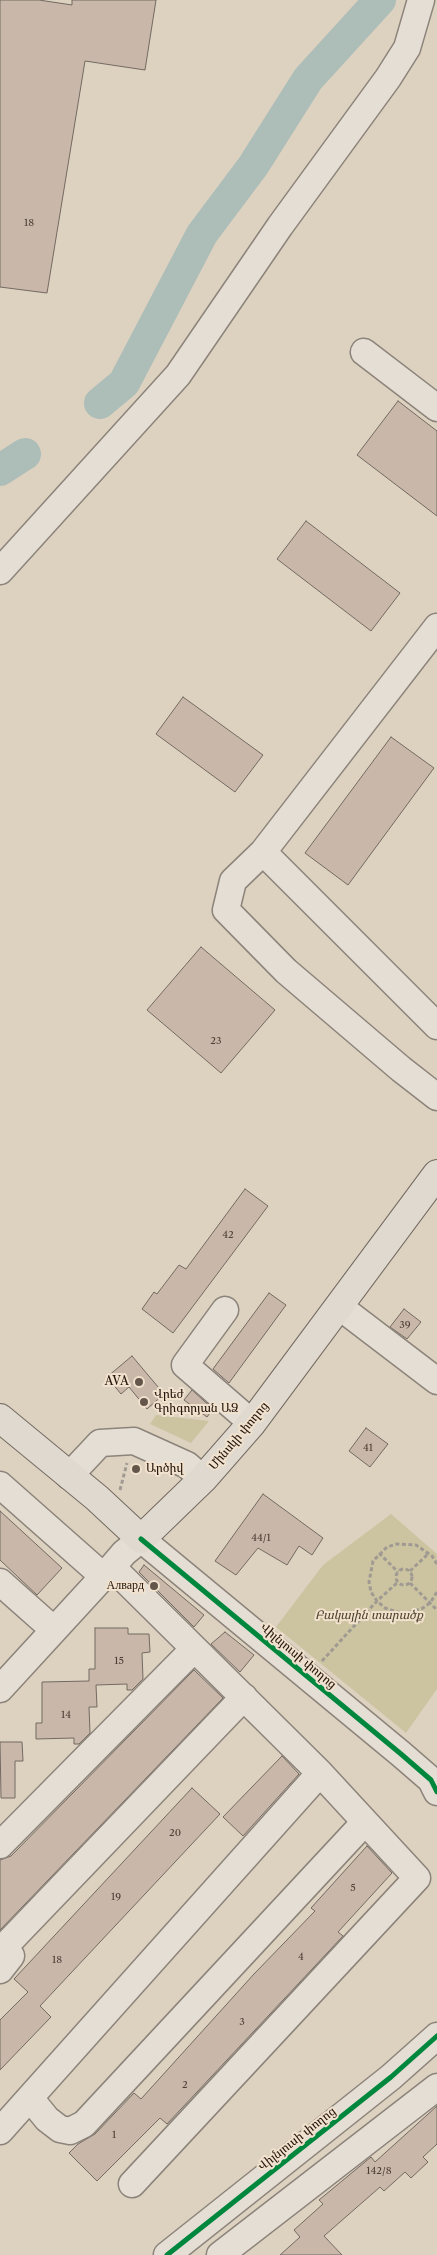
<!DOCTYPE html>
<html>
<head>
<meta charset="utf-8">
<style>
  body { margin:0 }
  canvas { display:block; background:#ddd1c0 }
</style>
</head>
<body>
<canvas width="437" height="2255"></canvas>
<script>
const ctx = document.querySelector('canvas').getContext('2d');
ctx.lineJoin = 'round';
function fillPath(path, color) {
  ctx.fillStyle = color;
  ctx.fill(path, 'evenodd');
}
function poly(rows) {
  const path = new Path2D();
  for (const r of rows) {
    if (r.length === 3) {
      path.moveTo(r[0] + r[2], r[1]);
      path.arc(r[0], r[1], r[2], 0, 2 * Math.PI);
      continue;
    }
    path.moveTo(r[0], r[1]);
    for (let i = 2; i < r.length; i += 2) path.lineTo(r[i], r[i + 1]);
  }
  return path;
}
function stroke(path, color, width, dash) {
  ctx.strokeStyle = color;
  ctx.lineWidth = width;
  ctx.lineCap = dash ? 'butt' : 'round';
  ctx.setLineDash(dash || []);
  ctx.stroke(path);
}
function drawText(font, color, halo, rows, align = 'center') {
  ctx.font = font + ' "Libre Caslon Text","Noto Serif Armenian",serif';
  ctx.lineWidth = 4;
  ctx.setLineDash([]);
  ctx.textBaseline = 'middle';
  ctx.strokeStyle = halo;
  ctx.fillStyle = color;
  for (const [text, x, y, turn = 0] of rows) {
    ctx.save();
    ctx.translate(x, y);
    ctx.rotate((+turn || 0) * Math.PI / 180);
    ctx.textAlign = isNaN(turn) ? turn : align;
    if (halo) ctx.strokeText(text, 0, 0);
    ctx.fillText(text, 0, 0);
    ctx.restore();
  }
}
const green = poly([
  [156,1415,209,1421,191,1443,150,1424],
  [391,1514,437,1554,437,1689,406,1733,276,1627,323,1565]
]);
const river = poly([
  [100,403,124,383,202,234,253,166,308,79,380,0],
  [0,470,25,454]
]);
const building = poly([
  [0,0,39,0,72,5,72,0,156,0,145,70,85,61,47,293,0,287,0,0],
  [398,401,437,431,437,516,357,455,398,401],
  [306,521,400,593,371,631,277,559,306,521],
  [183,697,263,755,235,792,156,734,183,697],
  [391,737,434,768,348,885,305,853,391,737],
  [201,947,275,1010,221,1073,147,1010,201,947],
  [245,1189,268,1206,173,1333,142,1309,154,1292,157,1294,179,1265,186,1269,245,1189],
  [269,1293,286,1305,229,1383,213,1369,269,1293],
  [404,1309,421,1322,407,1339,390,1327,404,1309],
  [132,1356,164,1394,147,1409,129,1387,121,1394,107,1377,132,1356],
  [192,1390,213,1409,207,1417,184,1400,192,1390],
  [366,1428,388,1444,370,1467,349,1451,366,1428],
  [263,1494,323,1538,312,1555,299,1546,287,1565,258,1548,236,1575,215,1561,263,1494],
  [0,1511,62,1568,37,1595,0,1560,0,1511],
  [144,1565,204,1615,194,1627,139,1572,144,1565],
  [95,1628,128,1628,128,1634,149,1634,150,1652,142,1653,143,1679,132,1690,127,1690,127,1684,96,1685,97,1707,89,1707,90,1733,79,1744,74,1744,74,1738,36,1739,36,1723,42,1723,42,1682,89,1681,89,1669,95,1669,95,1628],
  [225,1632,254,1655,240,1672,211,1644,225,1632],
  [194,1670,223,1698,0,1930,0,1860,11,1856,194,1670],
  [0,1742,22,1742,23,1761,15,1761,15,1798,1,1798,0,1742],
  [282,1756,299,1774,243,1836,223,1817,282,1756],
  [192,1788,220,1814,40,2006,51,2017,0,2070,0,2020,28,1992,14,1979,192,1788],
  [367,1846,392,1873,338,1932,343,1936,167,2124,160,2118,97,2181,69,2153,78,2144,95,2134,134,2093,141,2099,254,1974,315,1911,311,1908,367,1846],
  [437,2106,437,2144,423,2157,428,2162,411,2178,405,2172,384,2191,380,2187,324,2236,342,2255,280,2255,300,2237,294,2230,323,2204,319,2200,371,2157,375,2162,437,2106]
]);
const path = poly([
  [120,1490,127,1463],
  [379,1553,398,1572],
  [437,1564,432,1556,416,1545,397,1544,387,1547,373,1561,369,1582,371,1592,377,1601,385,1608,404,1614,423,1608,430,1603,437,1592],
  [404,1577,8],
  [410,1571,429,1553],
  [410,1583,437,1610],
  [322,1661,377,1601,398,1582]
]);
const minor = poly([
  [364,352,437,408],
  [0,571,178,375,280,226,388,78,407,48,421,0],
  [437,627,263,852,233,881,226,910,286,971,401,1069,437,1097],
  [263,852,437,1026],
  [340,1307,437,1381],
  [225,1310,185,1365,252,1423],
  [69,1476,100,1443,134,1441,187,1465,203,1479],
  [0,1485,103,1576],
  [0,1582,54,1630],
  [0,1689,112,1567],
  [0,1845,194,1649],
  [8,1943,244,1697],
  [0,1970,11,1956],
  [30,2098,47,2119,60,2129,70,2131,84,2124,365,1822],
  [0,2131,320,1773],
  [132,2184,417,1878,320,1773,112,1567,124,1553,141,1539,401,1754,431,1780,437,1792],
  [167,2255,391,2077,437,2036],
  [220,2255,437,2087]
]);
const major = poly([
  [0,1418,97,1498,141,1539,203,1479,252,1423,437,1174]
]);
const cycleway = poly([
  [141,1539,401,1754,431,1780,437,1792],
  [167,2255,391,2077,437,2036]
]);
const markers = [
  [139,1382,5,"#64564b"],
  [144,1402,5,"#64564b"],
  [136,1469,5,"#64564b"],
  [154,1586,5,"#64564b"]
];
const numberNames = [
  ["18",29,223],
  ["23",216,1041],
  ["42",228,1235],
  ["39",405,1325],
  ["41",368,1448],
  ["44/1",261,1538],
  ["15",119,1661],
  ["14",66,1715],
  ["20",175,1833],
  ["5",353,1888],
  ["19",116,1897],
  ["4",301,1957],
  ["18",57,1960],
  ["3",242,2022],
  ["2",185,2085],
  ["1",114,2135],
  ["142/8",379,2171]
];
const poiNames = [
  ["AVA",129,1382],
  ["Վրեժ",154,1395,"left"],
  ["Գրիգորյան ԱՁ",154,1409,"left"],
  ["Արծիվ",146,1469,"left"],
  ["Алвард",144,1586]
];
const streetNames = [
  ["Մինսկի փողոց",239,1436,-50],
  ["Վիլնյուսի փողոց",298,1656,40],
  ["Վիլնյուսի փողոց",297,2139,-38]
];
const parkNames = [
  ["Բակային տարածք",369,1616]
];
fillPath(green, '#ccc4a1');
stroke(river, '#adbeb8', 32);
fillPath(building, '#c9b7aa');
stroke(building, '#736a61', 1);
stroke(minor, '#8c847a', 29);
stroke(major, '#736a61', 30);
stroke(path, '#a09a92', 3, [4, 2.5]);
stroke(minor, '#e5ded5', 26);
stroke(major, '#e0d9cf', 28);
stroke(cycleway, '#00873e', 5);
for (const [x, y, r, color] of markers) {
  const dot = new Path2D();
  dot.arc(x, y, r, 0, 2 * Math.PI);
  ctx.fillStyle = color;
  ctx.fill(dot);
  stroke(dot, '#f1e2ce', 2);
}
drawText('10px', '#4e3e35', null, numberNames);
drawText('12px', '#23140c', '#f1e2ce', poiNames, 'right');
drawText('12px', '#23140c', '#f1e2ce', streetNames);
drawText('italic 12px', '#524631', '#f1e2ce', parkNames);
</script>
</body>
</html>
